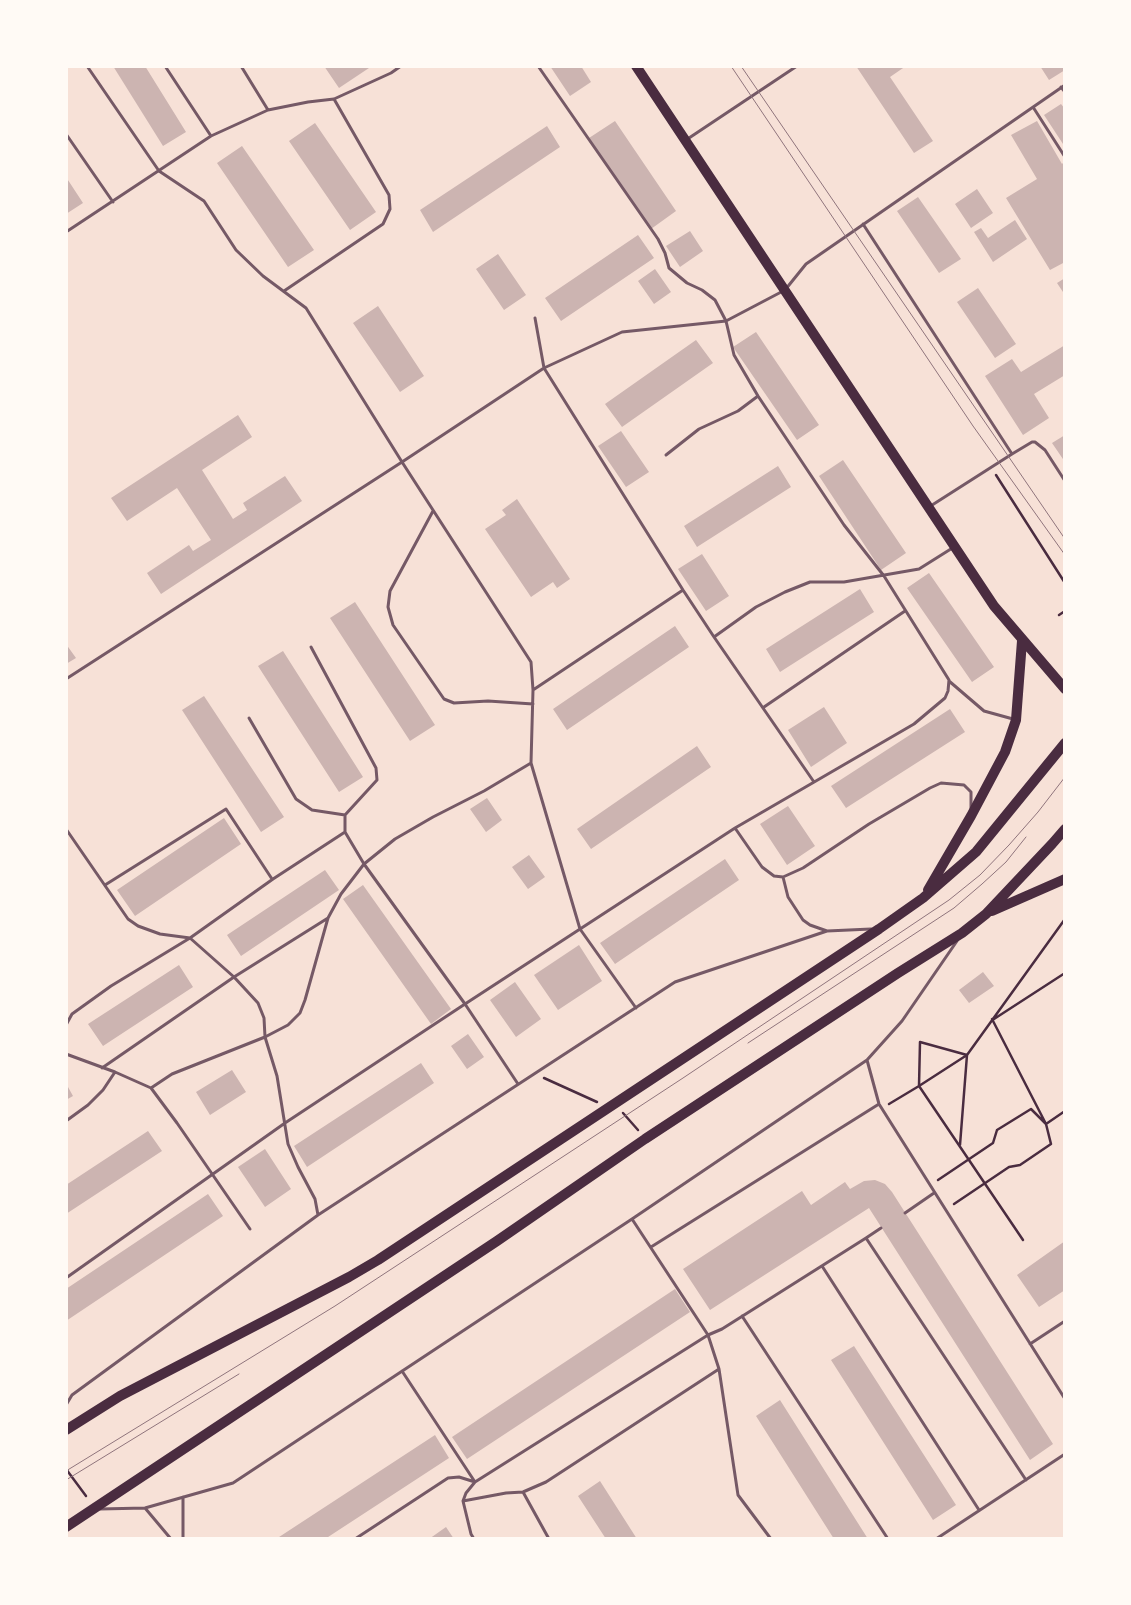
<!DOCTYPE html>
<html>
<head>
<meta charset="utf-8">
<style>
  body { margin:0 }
  #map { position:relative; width:1131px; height:1605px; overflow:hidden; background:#f7e1d7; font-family:"Libre Baskerville",serif }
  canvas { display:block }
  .frame { position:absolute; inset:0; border:68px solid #fffaf5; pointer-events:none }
</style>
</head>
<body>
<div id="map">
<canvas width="1131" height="1605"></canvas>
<div class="frame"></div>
</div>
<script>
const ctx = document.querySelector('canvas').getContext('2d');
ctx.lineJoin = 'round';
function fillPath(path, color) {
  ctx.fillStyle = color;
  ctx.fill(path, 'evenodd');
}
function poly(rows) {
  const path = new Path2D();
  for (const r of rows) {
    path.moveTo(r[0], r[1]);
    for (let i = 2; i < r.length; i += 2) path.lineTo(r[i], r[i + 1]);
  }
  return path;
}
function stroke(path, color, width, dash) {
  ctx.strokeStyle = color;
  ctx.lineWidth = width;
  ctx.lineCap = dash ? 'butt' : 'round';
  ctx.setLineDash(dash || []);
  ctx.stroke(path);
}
const building = poly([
  [113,66,145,66,186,132,163,146],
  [324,66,372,66,339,88],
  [550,66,581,66,591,82,570,96],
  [856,66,906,66,890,77,933,141,914,153],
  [1040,66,1065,66,1065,70,1049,80],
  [1061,104,1065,109,1065,147,1044,115],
  [615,121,676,211,651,229,589,138],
  [1037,121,1062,164,1063,163,1065,166,1065,262,1050,270,1006,198,1037,179,1011,135],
  [315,123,376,212,350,230,289,141],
  [547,126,560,147,433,232,420,210],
  [242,146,314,250,288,267,217,163],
  [66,177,83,203,66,214],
  [977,189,993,213,971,228,955,204],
  [918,197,961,259,939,273,897,211],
  [1015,220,1027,239,993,262,974,232,981,228,988,238],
  [690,231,703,251,680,267,666,246],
  [638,235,654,258,561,321,545,298],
  [498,254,526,295,504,310,476,269],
  [655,269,671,292,654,304,638,281],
  [1065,278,1065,295,1057,283],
  [978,288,1016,344,995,358,957,302],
  [378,306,424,376,400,392,353,323],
  [756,332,819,425,797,440,733,347],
  [696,340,713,363,622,427,605,404],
  [1065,345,1065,375,1034,394,1049,418,1023,435,985,376,1012,359,1021,372],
  [238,415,252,437,202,470,233,519,247,510,243,503,285,476,302,501,161,594,147,573,189,545,193,551,211,540,177,488,127,521,111,498],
  [621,431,649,472,626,487,598,446],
  [1065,435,1065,462,1052,443],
  [843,460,906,553,881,570,819,476],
  [778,466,791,487,697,547,684,526],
  [517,499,570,579,557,588,553,582,531,597,485,529,506,515,502,510],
  [702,554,729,596,706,611,678,569],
  [929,573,994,667,972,682,907,588],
  [860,589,874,612,780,672,766,649],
  [355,602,435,725,410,741,330,618],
  [675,626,689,647,567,730,553,709],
  [66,644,76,658,66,664],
  [283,651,363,777,339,792,258,666],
  [204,696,284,817,261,832,182,710],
  [824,707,847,743,811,767,788,730],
  [950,709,965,732,846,808,831,786],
  [697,746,711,767,591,849,577,829],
  [487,798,502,820,486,832,470,809],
  [788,806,815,846,787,865,760,824],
  [224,818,241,844,135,916,117,890],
  [529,855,545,877,528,889,512,867],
  [725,859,739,880,615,964,600,943],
  [325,870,339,890,241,956,227,935],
  [363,885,451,1009,431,1024,343,899],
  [579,945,602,981,558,1010,534,975],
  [179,965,193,987,103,1046,88,1024],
  [983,972,994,986,969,1003,959,990],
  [515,982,541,1019,516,1037,490,1000],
  [468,1034,484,1057,467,1069,451,1046],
  [421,1063,434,1083,307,1167,294,1146],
  [232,1070,246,1092,210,1115,196,1092],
  [68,1087,73,1096,66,1100,66,1088],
  [148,1131,162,1151,66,1214,66,1185],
  [265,1149,291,1189,265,1207,238,1167],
  [875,1180,885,1184,892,1192,1053,1444,1030,1460,869,1208,710,1310,683,1269,802,1191,811,1205,845,1182,850,1189,864,1181],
  [208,1194,223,1216,66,1321,66,1289],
  [1065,1241,1065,1290,1039,1307,1017,1275],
  [675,1289,690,1312,467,1459,452,1437],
  [854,1346,956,1505,933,1520,831,1360],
  [780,1400,868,1539,834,1539,756,1416],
  [435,1435,449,1458,325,1539,276,1539],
  [600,1481,637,1539,606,1539,578,1496],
  [446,1527,454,1539,429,1539]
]);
const path = poly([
  [996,475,1065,583],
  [1059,615,1065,611],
  [994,1019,1065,973],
  [544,1078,597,1102],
  [889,1104,919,1086,920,1042,967,1055,960,1145],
  [623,1113,638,1130],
  [938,1180,993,1143,997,1130,1031,1109,1046,1124,1065,1111],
  [954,1204,1009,1167,1020,1165,1051,1144,1046,1124,992,1019],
  [1023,1240,919,1086,967,1055,1065,919],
  [66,1469,86,1496]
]);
const service = poly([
  [87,66,159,171,204,201,236,250,263,276,306,308,402,462,531,662,533,690,531,763,580,929,636,1008],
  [165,66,211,136],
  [241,66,268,110,308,102,334,99,391,73,401,66],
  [1061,87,1065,92],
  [1033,107,1065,157],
  [66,134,113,202],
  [686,140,797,66],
  [863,224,1012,454,929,507],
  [66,232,211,136,268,110],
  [284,291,383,224,390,209,389,195,334,99],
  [535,318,544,368,683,590,714,637],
  [1012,454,1032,442,1035,442,1045,450,1065,481],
  [666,455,699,429,738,411,758,396],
  [433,511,390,591,388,607,393,625,444,699,454,703,488,701,533,704],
  [311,647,376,768,377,780,345,815,345,832,364,864,465,1004,518,1084],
  [66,679,402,462,544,368,622,332,726,321,785,290,806,264,1065,85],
  [949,681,984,711,1013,719],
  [533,690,683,590],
  [764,707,905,611],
  [249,718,296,799,312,810,345,815],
  [814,782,714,637,756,607,785,592,810,582,844,582,919,569,954,547],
  [735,828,762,867,774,876,783,877,803,868,869,824,930,788,941,783,964,785,971,792,971,808],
  [66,829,128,919,138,926,160,934,190,938,234,977,258,1003,264,1018,265,1037,277,1076,288,1144,298,1167,315,1199,318,1215],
  [783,877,788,897,803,920,810,925,827,931],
  [105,885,226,809,272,879],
  [66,1025,72,1014,111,986,190,938,273,879,345,832],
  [66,1054,115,1072,151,1088,177,1123,250,1229],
  [867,1060,879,1104,1065,1399],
  [102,1068,234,977,328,918],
  [151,1088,172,1074,265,1037,288,1025,300,1013,305,1000,328,918,341,894,364,864,395,839,433,817,484,791,531,763],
  [66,1121,88,1105,103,1090,115,1072],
  [905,1213,934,1193],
  [632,1219,708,1335,719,1369,738,1495,771,1539],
  [866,1238,881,1228],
  [651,1247,879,1104],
  [822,1266,979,1510],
  [66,1278,285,1123,465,1004,735,828,914,724,945,698,948,691,949,680,884,576,844,525,758,396,734,355,726,321,715,300,702,290,687,283,669,268,665,253,658,239,538,66],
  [742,1316,888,1539],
  [1030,1344,1065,1321],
  [402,1371,475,1482],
  [66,1405,72,1395,318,1215,675,982,827,931,871,929],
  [523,1492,549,1539],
  [183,1497,183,1539],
  [463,1501,506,1493,523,1492,546,1482,719,1369],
  [145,1508,171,1539],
  [100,1509,145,1508,233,1483,632,1219,867,1060,902,1021,957,941],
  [355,1539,448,1478,459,1477,475,1482],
  [474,1539,471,1534,463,1501,466,1493,475,1482,708,1335,722,1329,866,1238,1026,1480],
  [936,1539,1065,1454]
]);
const primary = poly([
  [636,66,994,606,1065,689],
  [928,890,971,816,1005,752,1016,720,1022,641],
  [992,911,1065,879],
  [66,1430,120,1396,349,1277,378,1260,879,929,923,898,976,852,1065,743],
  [66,1527,497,1241,645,1139,898,973,962,933,986,914,1052,844,1065,829]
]);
const tram = poly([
  [731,66,973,426,1065,555],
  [741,66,1065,539],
  [748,1043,954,908,982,884,1006,862,1026,837],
  [66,1471,335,1306,683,1078,949,900,980,875,1009,845,1038,812,1065,777],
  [66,1480,239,1374]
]);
fillPath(building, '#ccb4b1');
stroke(path, '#4a2c40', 2.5);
stroke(service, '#755966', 3);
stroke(primary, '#4a2c40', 10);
stroke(tram, '#8f747c', 1);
</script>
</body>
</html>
